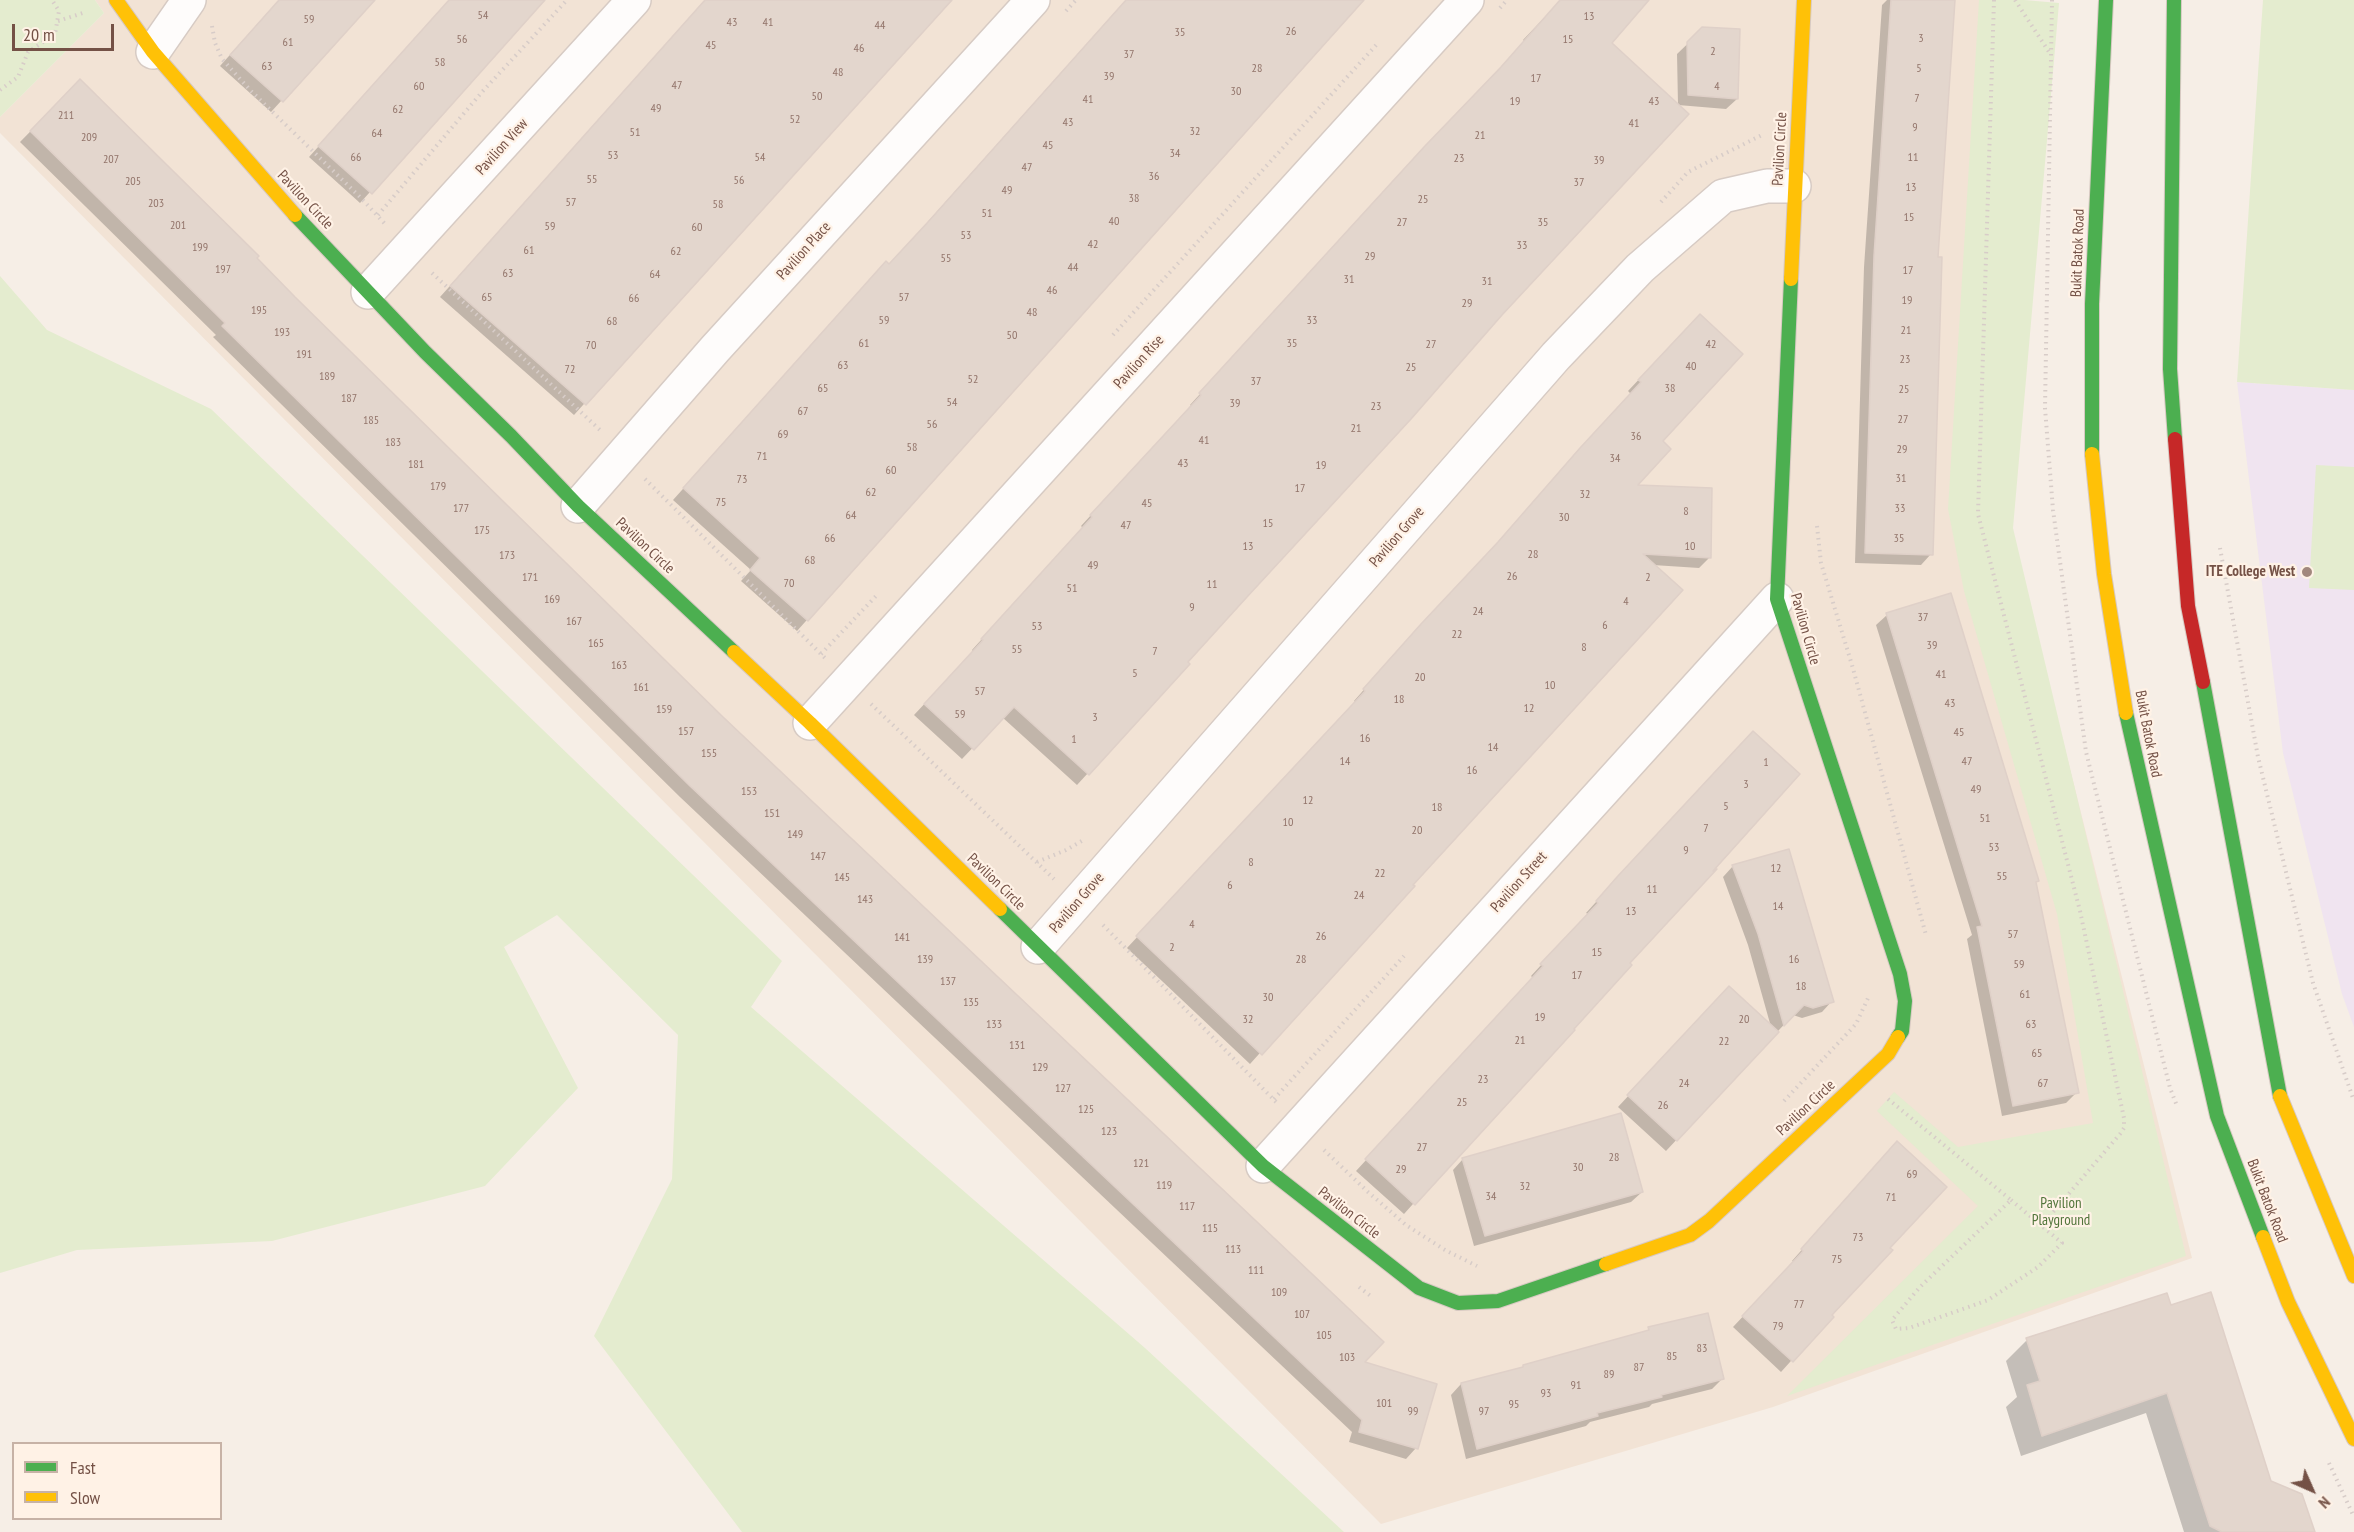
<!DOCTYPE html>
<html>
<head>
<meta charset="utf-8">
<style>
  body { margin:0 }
  #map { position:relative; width:2354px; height:1532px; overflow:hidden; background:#f6eee6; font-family:"PT Sans Narrow",sans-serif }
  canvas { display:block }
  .legend { position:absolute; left:12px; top:1442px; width:210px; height:78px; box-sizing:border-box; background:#fff2e6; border:2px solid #c7b2a6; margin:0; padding:8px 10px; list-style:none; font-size:18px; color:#745146 }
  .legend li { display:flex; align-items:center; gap:12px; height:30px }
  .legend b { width:30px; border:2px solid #c7b2a6 }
  .north { position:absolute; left:2282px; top:1460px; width:60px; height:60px; -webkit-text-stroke:4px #fff2e6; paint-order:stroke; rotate:135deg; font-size:16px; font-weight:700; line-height:24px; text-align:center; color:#745146 }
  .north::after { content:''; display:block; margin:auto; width:21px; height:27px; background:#745146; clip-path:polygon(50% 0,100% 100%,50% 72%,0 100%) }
  .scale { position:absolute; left:12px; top:24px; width:102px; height:27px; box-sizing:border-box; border:3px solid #745146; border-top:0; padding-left:8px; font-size:18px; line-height:21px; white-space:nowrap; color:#745146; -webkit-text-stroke:4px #fff2e6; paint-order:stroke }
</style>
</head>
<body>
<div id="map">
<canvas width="2354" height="1532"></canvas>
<ul class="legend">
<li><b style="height:8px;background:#4caf50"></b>Fast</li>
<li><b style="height:8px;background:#ffc107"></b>Slow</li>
</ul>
<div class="north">N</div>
<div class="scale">20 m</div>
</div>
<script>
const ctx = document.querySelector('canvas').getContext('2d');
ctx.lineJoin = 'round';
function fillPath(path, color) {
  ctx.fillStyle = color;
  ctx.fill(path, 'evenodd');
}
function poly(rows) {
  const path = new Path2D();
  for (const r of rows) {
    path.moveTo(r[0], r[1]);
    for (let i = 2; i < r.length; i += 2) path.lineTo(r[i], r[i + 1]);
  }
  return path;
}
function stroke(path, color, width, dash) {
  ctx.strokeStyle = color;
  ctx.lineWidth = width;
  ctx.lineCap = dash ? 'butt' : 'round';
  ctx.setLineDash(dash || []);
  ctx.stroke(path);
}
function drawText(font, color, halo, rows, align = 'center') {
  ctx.font = font + ' "PT Sans Narrow",sans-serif';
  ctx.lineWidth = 4.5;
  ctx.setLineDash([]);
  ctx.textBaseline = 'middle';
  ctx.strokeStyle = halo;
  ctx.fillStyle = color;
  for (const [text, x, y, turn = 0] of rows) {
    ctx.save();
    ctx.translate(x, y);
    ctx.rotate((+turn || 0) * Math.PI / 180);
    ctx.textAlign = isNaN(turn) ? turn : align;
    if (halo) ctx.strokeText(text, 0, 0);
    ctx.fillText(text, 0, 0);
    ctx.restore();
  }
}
const residential = poly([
  [95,0,2020,0,2006,512,2192,1258,1773,1407,1381,1524,0,133,0,117,104,13]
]);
const education = poly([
  [2237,382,2354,390,2354,1027,2342,994,2283,753]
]);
const green = poly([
  [0,0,95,0,104,13,0,117],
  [1979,0,2024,0,2059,3,2013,528,2186,1256,1787,1396,1978,1206,1877,1111,1894,1092,1958,1147,2093,1123,2057,914,1964,591,1948,509],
  [2263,0,2354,0,2354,390,2237,382],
  [0,276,47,330,211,409,782,961,751,1007,1145,1348,1344,1532,742,1532,594,1336,672,1179,678,1035,557,915,504,947,578,1088,485,1186,272,1241,77,1250,0,1273],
  [2316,465,2354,467,2354,590,2309,588]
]);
const shadow = poly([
  [279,0,373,0,271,112,220,66],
  [451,0,544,0,360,203,309,157],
  [706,0,948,0,574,415,440,297],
  [1126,0,1361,0,797,631,741,581,751,570,673,500,876,274,888,265,917,234],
  [1561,0,1647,0,1610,43,1501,314,1186,662,1188,664,1077,785,1002,717,962,759,914,715,973,652,972,650,1083,528,1081,526,1191,406,1190,405,1413,160,1525,42,1523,40],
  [1887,0,1954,0,1936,258,1931,554,1921,565,1855,563,1864,267,1882,5],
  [1703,29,1737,99,1726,109,1678,105,1677,54],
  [80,81,255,258,722,718,1362,1363,1416,1448,1406,1459,1349,1442,1352,1432,680,797,213,337,216,335,20,142],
  [1689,326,1660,441,1634,486,1709,558,1699,568,1653,565,1411,885,1250,1064,1127,948,1355,702,1354,701,1411,636,1488,555,1631,394,1628,391],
  [1887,615,2035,883,2077,1092,2066,1103,2002,1116,1967,939,1972,935,1876,625],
  [1733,866,1832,1001,1822,1012,1802,1018,1793,1015,1666,1151,1618,1107,1719,998,1771,1027,1748,945,1723,877],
  [1607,890,1628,963,1404,1214,1356,1171,1533,978,1531,976,1588,914,1586,913],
  [1886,1154,1888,1248,1891,1250,1781,1372,1733,1327,1794,1262,1792,1261],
  [1463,1159,1642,1192,1631,1202,1474,1246,1453,1170],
  [2170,1307,2270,1482,2307,1532,2184,1532,2146,1413,2021,1456,2006,1407,2017,1397,2006,1361,2027,1340],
  [1649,1329,1723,1378,1712,1389,1652,1404,1649,1407,1590,1422,1586,1426,1466,1459,1451,1395,1461,1384,1520,1370,1524,1366,1645,1333]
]);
const building = poly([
  [279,0,375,0,283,102,230,55,279,0],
  [449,0,545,0,372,194,318,146,449,0],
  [705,0,952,0,586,405,450,286,705,0],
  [1126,0,1364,0,808,621,750,570,760,558,683,488,886,261,889,264,928,222,1126,0],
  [1560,0,1649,0,1612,43,1689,114,1502,315,1411,419,1247,597,1188,662,1190,664,1089,775,1014,707,974,750,924,704,983,640,981,639,1092,517,1090,515,1201,395,1199,393,1424,147,1501,67,1560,0],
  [1891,0,1955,0,1938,257,1942,257,1933,555,1865,553,1874,256,1891,0],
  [1702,27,1740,29,1738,99,1688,95,1687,42,1702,27],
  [80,79,259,256,257,258,295,297,723,717,1384,1342,1365,1362,1437,1384,1418,1449,1359,1432,1362,1420,690,786,222,326,225,323,30,131,80,79],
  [1700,314,1743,354,1663,441,1671,449,1638,485,1712,488,1711,558,1643,554,1683,590,1413,885,1415,886,1262,1055,1136,936,1365,691,1363,689,1421,624,1498,542,1580,448,1641,382,1638,380,1700,314],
  [1951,593,2039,881,2036,882,2079,1093,2013,1106,1977,927,1982,926,1886,613,1951,593],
  [1753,731,1800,774,1713,871,1717,869,1630,963,1632,965,1574,1029,1575,1030,1415,1205,1365,1159,1543,966,1540,964,1598,903,1596,901,1617,877,1753,731],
  [1789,849,1834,1002,1813,1008,1804,1005,1784,1026,1758,934,1732,865,1789,849],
  [1729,986,1779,1032,1677,1141,1627,1095,1729,986],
  [1621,1113,1643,1192,1485,1236,1462,1158,1621,1113],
  [1897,1141,1947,1187,1890,1248,1893,1250,1832,1315,1834,1317,1793,1362,1742,1316,1803,1251,1801,1249,1897,1141],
  [2211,1292,2271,1481,2302,1494,2315,1532,2222,1532,2210,1526,2167,1393,2042,1436,2027,1385,2040,1381,2026,1338,2167,1293,2171,1305,2211,1292],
  [1708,1313,1724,1379,1661,1395,1662,1397,1597,1413,1598,1416,1477,1449,1461,1383,1523,1367,1523,1365,1649,1330,1648,1327,1708,1313]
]);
const path = poly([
  [1994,0,1978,514,2080,911,2124,1118,2124,1128,2120,1134,2041,1226],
  [2015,0,2051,55],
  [2052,0,2045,408,2053,510,2086,752,2170,1088,2177,1106],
  [1500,8,1507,0],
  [1066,11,1076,0],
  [58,21,86,12],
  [212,26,215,43,222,59,251,91,360,197,386,225],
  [0,90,18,77,28,52,55,34,59,11,52,0],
  [1661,202,1688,172,1764,134],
  [378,215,482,92,567,0],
  [432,273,600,430],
  [1113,335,1378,43],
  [645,479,825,658],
  [1817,526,1821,563,1852,665,1926,935],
  [2220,548,2258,757,2313,983,2354,1101],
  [821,654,876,596],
  [871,704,1054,879],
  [1037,862,1066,850,1085,839],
  [1103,925,1276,1102],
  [1274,1099,1404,956],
  [1888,1099,2011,1200,1920,1287,1892,1320,1896,1329,1909,1328,1988,1300,2038,1267,2062,1243,2011,1200],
  [1784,1101,1856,1024,1869,996],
  [1324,1150,1368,1192,1406,1225,1445,1250,1477,1266],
  [1359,1287,1372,1297],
  [2329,1463,2354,1517]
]);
const street = poly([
  [153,52,189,0],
  [368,292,634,0],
  [578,506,715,349,1033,0],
  [810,723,1467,0],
  [1038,947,1556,356,1640,268,1723,196,1767,186,1794,186],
  [1263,1166,1777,599]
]);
const fast = poly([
  [2174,0,2170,369,2175,439],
  [295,215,425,352,511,436,578,506,734,652],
  [1791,279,1777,599,1900,974,1905,1001,1902,1031,1898,1037],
  [2092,454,2092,304,2106,0],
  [2203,682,2280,1096],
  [2126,713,2217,1116,2263,1237],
  [1000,909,1263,1166,1419,1288,1458,1303,1498,1301,1606,1264]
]);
const slow = poly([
  [116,0,153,52,295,215],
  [1791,279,1804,0],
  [2092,454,2104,574,2126,713],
  [734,652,810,723,1000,909],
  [2280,1096,2354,1276],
  [2263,1237,2288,1302,2354,1439],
  [1606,1264,1690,1235,1709,1221,1888,1054,1898,1037]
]);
const jam = poly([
  [2175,439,2188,606,2203,682]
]);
const markers = [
  [2307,572,6,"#a2887e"]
];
const numberNames = [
  ["54",483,16],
  ["13",1589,17],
  ["59",309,20],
  ["43",732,23],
  ["41",768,23],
  ["44",880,26],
  ["26",1291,32],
  ["35",1180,33],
  ["3",1921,39],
  ["56",462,40],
  ["15",1568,40],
  ["61",288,43],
  ["45",711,46],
  ["46",859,49],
  ["2",1713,52],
  ["37",1129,55],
  ["58",440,63],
  ["63",267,67],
  ["28",1257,69],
  ["5",1919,69],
  ["48",838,73],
  ["39",1109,77],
  ["17",1536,79],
  ["47",677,86],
  ["60",419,87],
  ["4",1717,87],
  ["30",1236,92],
  ["50",817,97],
  ["7",1917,99],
  ["41",1088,100],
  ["19",1515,102],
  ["43",1654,102],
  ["49",656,109],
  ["62",398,110],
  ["211",66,116],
  ["52",795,120],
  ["43",1068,123],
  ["41",1634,124],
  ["9",1915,128],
  ["32",1195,132],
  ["51",635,133],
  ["64",377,134],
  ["21",1480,136],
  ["209",89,138],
  ["45",1048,146],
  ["34",1175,154],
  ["53",613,156],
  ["66",356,158],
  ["54",760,158],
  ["11",1913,158],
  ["23",1459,159],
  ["207",111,160],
  ["39",1599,161],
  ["47",1027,168],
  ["36",1154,177],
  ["55",592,180],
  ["56",739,181],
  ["205",133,182],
  ["37",1579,183],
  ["13",1911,188],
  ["49",1007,191],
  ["38",1134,199],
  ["25",1423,200],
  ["57",571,203],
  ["203",156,204],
  ["58",718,205],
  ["51",987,214],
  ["15",1909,218],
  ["40",1114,222],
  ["27",1402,223],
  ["35",1543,223],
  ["201",178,226],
  ["59",550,227],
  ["60",697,228],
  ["53",966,236],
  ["42",1093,245],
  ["33",1522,246],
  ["199",200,248],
  ["61",529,251],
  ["62",676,252],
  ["29",1370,257],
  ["55",946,259],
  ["44",1073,268],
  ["197",223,270],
  ["17",1908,271],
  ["63",508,274],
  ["64",655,275],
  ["31",1349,280],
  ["31",1487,282],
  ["46",1052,291],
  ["65",487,298],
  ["57",904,298],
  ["66",634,299],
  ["19",1907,301],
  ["29",1467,304],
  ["195",259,311],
  ["48",1032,313],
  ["59",884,321],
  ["33",1312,321],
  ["68",612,322],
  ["21",1906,331],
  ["193",282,333],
  ["50",1012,336],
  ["61",864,344],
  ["35",1292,344],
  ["27",1431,345],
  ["42",1711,345],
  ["70",591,346],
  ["191",304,355],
  ["23",1905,360],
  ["63",843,366],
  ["40",1691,367],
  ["25",1411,368],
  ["72",570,370],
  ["189",327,377],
  ["52",973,380],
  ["37",1256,382],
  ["65",823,389],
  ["38",1670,389],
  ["25",1904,390],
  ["187",349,399],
  ["54",952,403],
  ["39",1235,404],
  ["23",1376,407],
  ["67",803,412],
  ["27",1903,420],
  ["185",371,421],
  ["56",932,425],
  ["21",1356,429],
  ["69",783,435],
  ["36",1636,437],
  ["41",1204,441],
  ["183",393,443],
  ["58",912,448],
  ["29",1902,450],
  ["71",762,457],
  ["34",1615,459],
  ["43",1183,464],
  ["181",416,465],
  ["19",1321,466],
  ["60",891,471],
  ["31",1901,479],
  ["73",742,480],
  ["179",438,487],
  ["17",1300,489],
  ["62",871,493],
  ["32",1585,495],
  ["75",721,503],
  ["45",1147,504],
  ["177",461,509],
  ["33",1900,509],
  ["8",1686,512],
  ["64",851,516],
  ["30",1564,518],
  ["15",1268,524],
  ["47",1126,526],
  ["175",482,531],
  ["66",830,539],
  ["35",1899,539],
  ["13",1248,547],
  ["10",1690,547],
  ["28",1533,555],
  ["173",507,556],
  ["68",810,561],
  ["49",1093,566],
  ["26",1512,577],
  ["171",530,578],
  ["2",1648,578],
  ["70",789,584],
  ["11",1212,585],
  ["51",1072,589],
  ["169",552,600],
  ["4",1626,602],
  ["9",1192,608],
  ["24",1478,612],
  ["37",1923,618],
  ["167",574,622],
  ["6",1605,626],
  ["53",1037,627],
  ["22",1457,635],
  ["165",596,644],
  ["39",1932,646],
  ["8",1584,648],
  ["55",1017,650],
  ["7",1155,652],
  ["163",619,666],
  ["5",1135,674],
  ["41",1941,675],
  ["20",1420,678],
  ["10",1550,686],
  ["161",641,688],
  ["57",980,692],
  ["18",1399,700],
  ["43",1950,704],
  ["12",1529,709],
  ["159",664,710],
  ["59",960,715],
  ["3",1095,718],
  ["157",686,732],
  ["45",1959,733],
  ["16",1365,739],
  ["1",1074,740],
  ["14",1493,748],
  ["155",709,754],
  ["14",1345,762],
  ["47",1967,762],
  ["1",1766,763],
  ["16",1472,771],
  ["3",1746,785],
  ["49",1976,790],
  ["153",749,792],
  ["12",1308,801],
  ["5",1726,807],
  ["18",1437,808],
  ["151",772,814],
  ["51",1985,819],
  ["10",1288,823],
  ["7",1706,829],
  ["20",1417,831],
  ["149",795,835],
  ["53",1994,848],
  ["9",1686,851],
  ["147",818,857],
  ["8",1251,863],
  ["12",1776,869],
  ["22",1380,874],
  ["55",2002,877],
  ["145",842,878],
  ["6",1230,886],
  ["11",1652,890],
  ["24",1359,896],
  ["143",865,900],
  ["14",1778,907],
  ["13",1631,912],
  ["4",1192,925],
  ["57",2013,935],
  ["26",1321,937],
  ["141",902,938],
  ["2",1172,948],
  ["15",1597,953],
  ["139",925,960],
  ["28",1301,960],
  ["16",1794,960],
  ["59",2019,965],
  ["17",1577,976],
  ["137",948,982],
  ["18",1801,987],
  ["61",2025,995],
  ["30",1268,998],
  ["135",971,1003],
  ["19",1540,1018],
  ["32",1248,1020],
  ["20",1744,1020],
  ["133",994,1025],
  ["63",2031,1025],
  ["21",1520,1041],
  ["22",1724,1042],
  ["131",1017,1046],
  ["65",2037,1054],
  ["129",1040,1068],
  ["23",1483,1080],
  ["24",1684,1084],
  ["67",2043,1084],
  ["127",1063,1089],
  ["25",1462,1103],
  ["26",1663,1106],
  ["125",1086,1110],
  ["123",1109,1132],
  ["27",1422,1148],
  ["28",1614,1158],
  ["121",1141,1164],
  ["30",1578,1168],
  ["29",1401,1170],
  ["69",1912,1175],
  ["119",1164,1186],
  ["32",1525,1187],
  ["34",1491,1197],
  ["71",1891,1198],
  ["117",1187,1207],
  ["115",1210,1229],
  ["73",1858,1238],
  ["113",1233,1250],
  ["75",1837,1260],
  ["111",1256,1271],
  ["109",1279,1293],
  ["77",1799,1305],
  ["107",1302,1315],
  ["79",1778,1327],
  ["105",1324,1336],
  ["83",1702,1349],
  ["85",1672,1357],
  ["103",1347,1358],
  ["87",1639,1368],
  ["89",1609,1375],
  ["91",1576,1386],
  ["93",1546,1394],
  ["101",1384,1404],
  ["95",1514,1405],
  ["99",1413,1412],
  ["97",1484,1412]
];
const streetNames = [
  ["Pavilion View",502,147,-48],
  ["Pavilion Circle",1780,149,-87],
  ["Pavilion Circle",305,200,47],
  ["Pavilion Place",804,251,-48],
  ["Bukit Batok Road",2078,253,-88],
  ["Pavilion Rise",1139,362,-48],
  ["Pavilion Grove",1397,537,-49],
  ["Pavilion Circle",645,546,43],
  ["Pavilion Circle",1805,629,74],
  ["Bukit Batok Road",2148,734,79],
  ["Pavilion Circle",996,882,44],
  ["Pavilion Street",1519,882,-48],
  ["Pavilion Grove",1077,903,-49],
  ["Pavilion Circle",1806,1108,-43],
  ["Bukit Batok Road",2267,1201,69],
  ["Pavilion Circle",1349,1213,38]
];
const poiNames = [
  ["ITE College West",2295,572]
];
const parkNames = [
  ["Pavilion",2061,1204],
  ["Playground",2061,1221]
];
fillPath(residential, '#f2e3d5');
fillPath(education, '#f0e4f0');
fillPath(green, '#e4eccf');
fillPath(shadow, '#0003');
fillPath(building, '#e3d6cd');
stroke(building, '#dfd0c8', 1.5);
stroke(street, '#d7cbc4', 36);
stroke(fast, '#d7c9c2', 16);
stroke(slow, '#d7c9c2', 16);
stroke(jam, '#d7c9c2', 16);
stroke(path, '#d7ccc8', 4, [1.5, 4.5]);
stroke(street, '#fefcfb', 33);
stroke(fast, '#4caf50', 14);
stroke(slow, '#ffc107', 14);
stroke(jam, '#c62828', 14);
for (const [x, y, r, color] of markers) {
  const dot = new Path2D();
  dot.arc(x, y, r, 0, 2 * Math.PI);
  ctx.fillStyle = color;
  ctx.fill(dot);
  stroke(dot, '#fff2e6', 2);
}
drawText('12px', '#92746a', null, numberNames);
drawText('15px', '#745146', '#fff2e6', streetNames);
drawText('bold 15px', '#745146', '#fff2e6', poiNames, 'right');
drawText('15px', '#52753b', '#fff2e6', parkNames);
</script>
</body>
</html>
